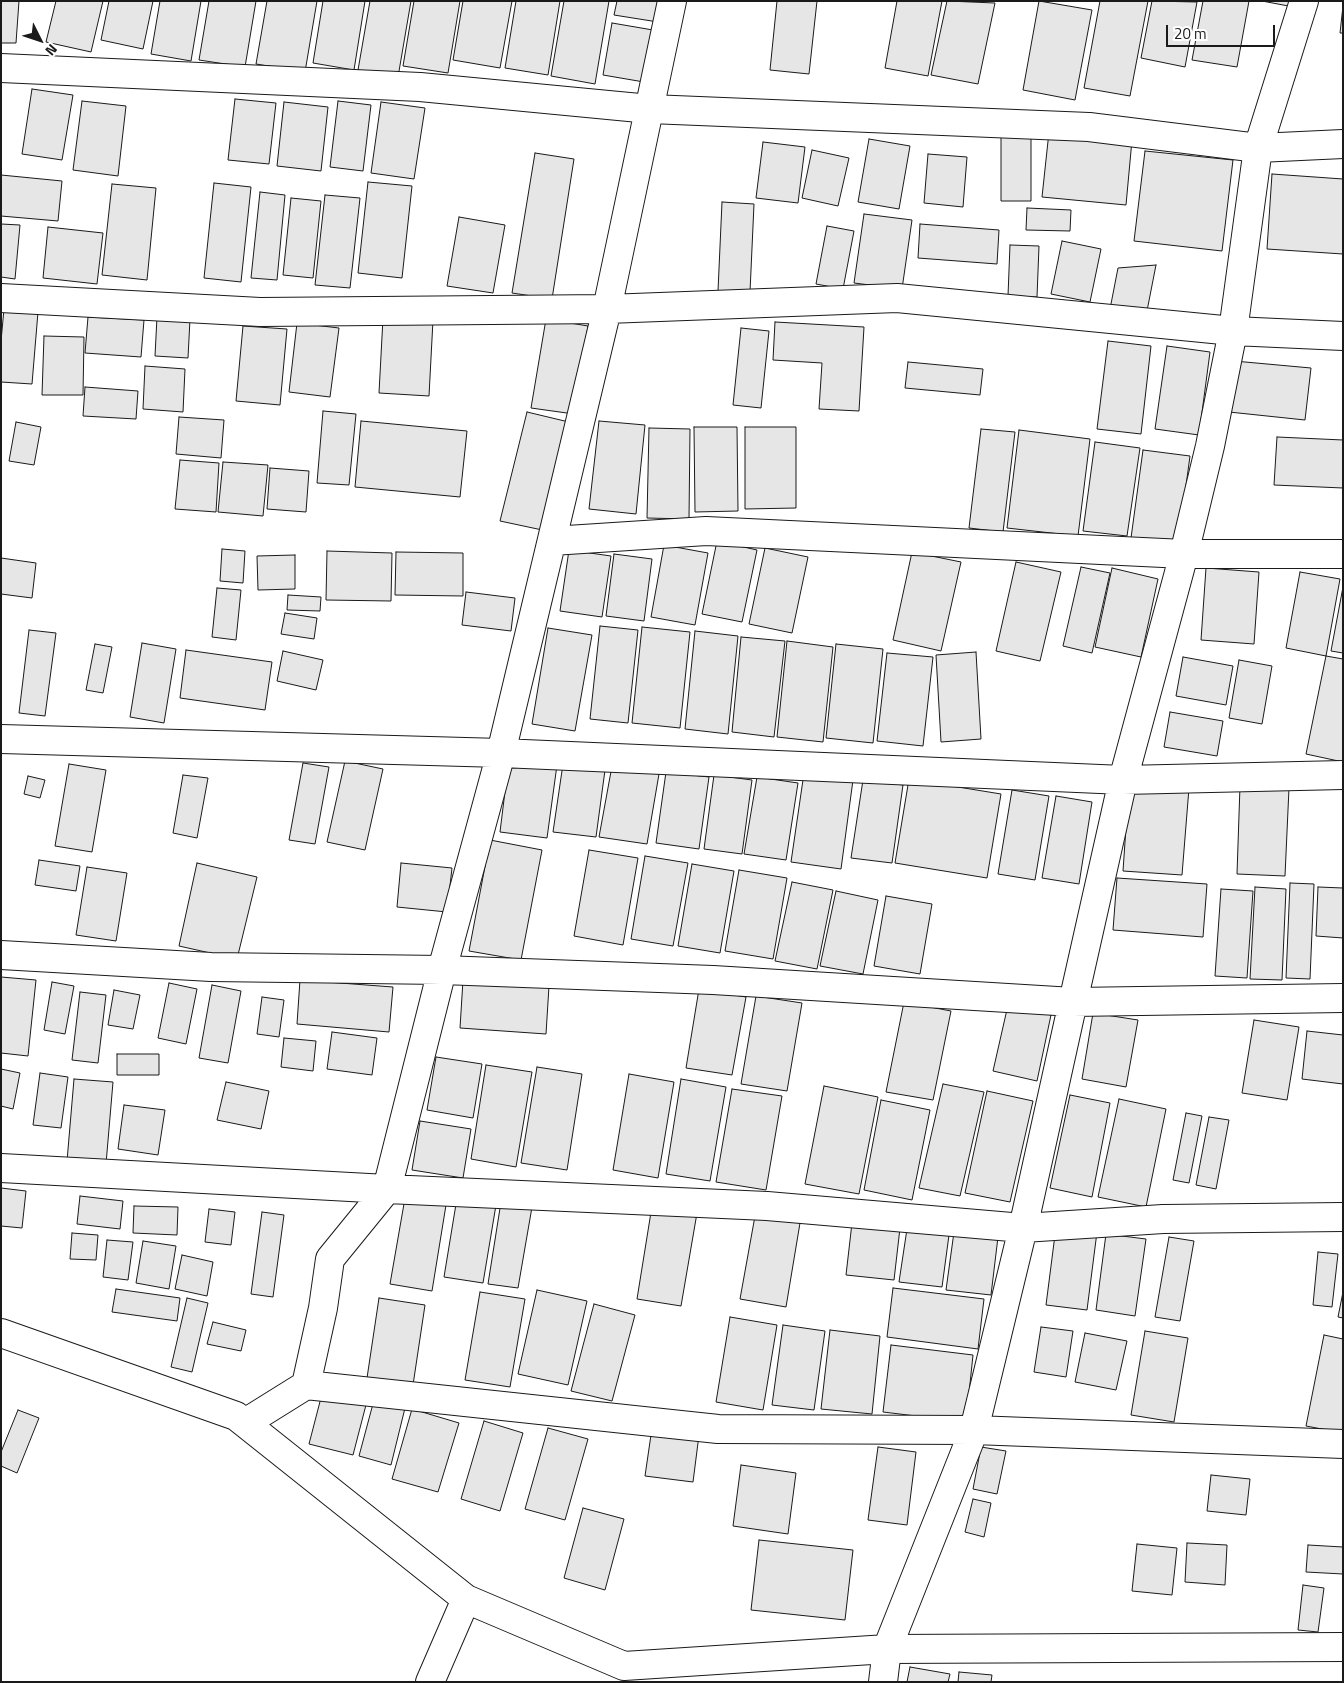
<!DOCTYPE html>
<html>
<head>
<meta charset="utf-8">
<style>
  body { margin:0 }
  #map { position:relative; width:1344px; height:1683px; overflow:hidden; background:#fff; font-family:"Titillium Web",sans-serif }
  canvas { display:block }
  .frame { position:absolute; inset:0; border:2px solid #1a1a1a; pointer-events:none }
  .north { position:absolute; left:15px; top:15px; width:50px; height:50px; -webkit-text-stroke:4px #fff; paint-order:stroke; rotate:131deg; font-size:14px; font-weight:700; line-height:20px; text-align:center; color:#1a1a1a }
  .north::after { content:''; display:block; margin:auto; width:18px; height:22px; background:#1a1a1a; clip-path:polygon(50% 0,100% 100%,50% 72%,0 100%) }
  .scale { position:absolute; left:1166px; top:25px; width:109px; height:22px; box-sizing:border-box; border:2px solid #1a1a1a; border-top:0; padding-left:6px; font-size:15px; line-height:18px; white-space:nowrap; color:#1a1a1a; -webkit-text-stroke:4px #fff; paint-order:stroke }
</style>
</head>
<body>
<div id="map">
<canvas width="1344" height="1683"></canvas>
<div class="frame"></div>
<div class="north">N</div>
<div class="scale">20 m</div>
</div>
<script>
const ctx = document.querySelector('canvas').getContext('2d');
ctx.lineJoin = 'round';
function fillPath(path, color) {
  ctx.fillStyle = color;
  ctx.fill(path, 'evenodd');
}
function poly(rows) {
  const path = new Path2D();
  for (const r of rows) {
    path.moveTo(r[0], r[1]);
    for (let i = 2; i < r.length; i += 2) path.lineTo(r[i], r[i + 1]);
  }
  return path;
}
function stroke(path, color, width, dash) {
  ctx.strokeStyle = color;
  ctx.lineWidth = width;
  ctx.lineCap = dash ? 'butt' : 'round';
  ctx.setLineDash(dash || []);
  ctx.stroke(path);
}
const building = poly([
  [1,1,19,1,16,43,1,43,1,1],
  [56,1,103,1,91,52,46,42,56,1],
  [109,1,153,1,143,49,101,40,109,1],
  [160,1,201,1,191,61,151,54,160,1],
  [209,1,256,1,245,67,199,60,209,1],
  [267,1,317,1,305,72,256,64,267,1],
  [323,1,365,1,354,70,313,63,323,1],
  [370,1,411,1,398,77,358,70,370,1],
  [414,1,460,1,448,73,403,66,414,1],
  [463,1,512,1,500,68,453,60,463,1],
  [516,1,560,1,548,75,505,68,516,1],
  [564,1,609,1,595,84,551,76,564,1],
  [617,1,662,1,658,22,614,15,617,1],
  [777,1,817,1,809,74,770,70,777,1],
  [897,1,942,1,928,76,885,68,897,1],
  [947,1,995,3,978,84,931,75,947,1],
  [1039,1,1092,10,1075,100,1023,90,1039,1],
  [1100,1,1148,1,1130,96,1084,88,1100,1],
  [1152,1,1197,2,1185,67,1141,58,1152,1],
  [1203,1,1249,1,1237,67,1192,60,1203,1],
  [1262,1,1300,1,1299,8,1262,1],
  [1343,6,1343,33,1340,33,1343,6],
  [612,23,653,30,644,82,603,75,612,23],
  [32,89,73,95,62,160,22,154,32,89],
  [235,99,276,103,269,164,228,160,235,99],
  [82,101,126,106,118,176,73,170,82,101],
  [338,101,371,105,363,171,330,167,338,101],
  [284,102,328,107,321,171,277,166,284,102],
  [381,102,425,108,414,179,371,173,381,102],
  [1001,131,1031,131,1031,201,1001,201,1001,131],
  [1049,132,1132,140,1126,205,1042,197,1049,132],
  [869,139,910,146,899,209,858,202,869,139],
  [763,142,805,147,798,203,756,198,763,142],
  [812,150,849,158,838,206,802,198,812,150],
  [1145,151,1233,160,1222,251,1134,241,1145,151],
  [535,153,574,159,552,299,512,293,535,153],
  [928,154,967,157,963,207,924,203,928,154],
  [1272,174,1343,179,1343,254,1267,249,1272,174],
  [1,175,62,181,58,221,1,216,1,175],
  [368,182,412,186,402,278,358,273,368,182],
  [214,183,251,187,241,282,204,278,214,183],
  [112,184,156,188,147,280,102,275,112,184],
  [260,192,285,195,277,280,251,278,260,192],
  [325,195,360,198,350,288,315,285,325,195],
  [291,198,321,201,313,278,283,275,291,198],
  [722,202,754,204,750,292,718,291,722,202],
  [1027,208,1071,210,1070,231,1026,230,1027,208],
  [864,214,912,220,902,289,854,283,864,214],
  [459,217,505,225,493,293,447,286,459,217],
  [1,224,20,225,15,279,1,277,1,224],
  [920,224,999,230,997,264,918,258,920,224],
  [827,226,854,231,843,289,816,284,827,226],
  [48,227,103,233,97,284,43,278,48,227],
  [1062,241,1101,249,1090,302,1051,294,1062,241],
  [1010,245,1039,246,1037,297,1008,296,1010,245],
  [1156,265,1146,316,1110,309,1118,268,1156,265],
  [4,309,38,312,32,384,1,382,1,341,4,309],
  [88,317,144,320,141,357,85,353,88,317],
  [157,317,190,319,188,358,155,356,157,317],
  [383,318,433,320,429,396,379,393,383,318],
  [546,319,588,326,574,414,531,408,546,319],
  [775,322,864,327,859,411,819,409,822,363,773,360,775,322],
  [297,323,339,328,330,397,289,392,297,323],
  [243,326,287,329,280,405,236,401,243,326],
  [741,328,769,331,761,408,733,405,741,328],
  [44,336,84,337,83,395,42,395,44,336],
  [1108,341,1151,346,1141,434,1097,429,1108,341],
  [1167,346,1210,352,1199,435,1155,429,1167,346],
  [1234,361,1311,368,1305,420,1229,412,1234,361],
  [908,362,983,369,980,395,905,388,908,362],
  [145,366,185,369,183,412,143,409,145,366],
  [85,387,138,391,136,419,83,416,85,387],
  [323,411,356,414,349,485,317,483,323,411],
  [527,412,573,423,547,531,500,521,527,412],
  [179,417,224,420,221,458,176,454,179,417],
  [361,421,467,431,460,497,355,487,361,421],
  [599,421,645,425,636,514,589,509,599,421],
  [16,422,41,427,34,465,9,461,16,422],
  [694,427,737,427,738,511,695,512,694,427],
  [745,427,796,427,796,508,745,509,745,427],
  [649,428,690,429,689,519,647,518,649,428],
  [981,429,1015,432,1003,532,969,528,981,429],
  [1019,430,1090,439,1078,536,1007,528,1019,430],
  [1277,437,1343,440,1343,488,1274,485,1277,437],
  [1095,442,1140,448,1127,536,1083,531,1095,442],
  [1143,450,1190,456,1178,545,1131,538,1143,450],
  [180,460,219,463,216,512,175,509,180,460],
  [223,462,268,465,263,516,218,512,223,462],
  [270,468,309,471,306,512,267,509,270,468],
  [717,541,757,550,742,622,702,614,717,541],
  [664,545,708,553,695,625,651,617,664,545],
  [765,548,808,557,792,633,749,624,765,548],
  [222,549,245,551,243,583,220,581,222,549],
  [569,550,611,556,602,617,560,611,569,550],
  [327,551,392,553,391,601,326,600,327,551],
  [396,552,463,553,463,596,395,595,396,552],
  [912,552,961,562,941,651,893,640,912,552],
  [614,554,652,559,644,621,606,616,614,554],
  [295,555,295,589,258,590,257,556,295,555],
  [1,558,36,563,32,598,1,594,1,558],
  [1016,562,1061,572,1040,661,996,651,1016,562],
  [1081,567,1110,573,1092,653,1063,646,1081,567],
  [1112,568,1158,579,1141,657,1095,647,1112,568],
  [1206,568,1259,572,1254,644,1201,640,1206,568],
  [1300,572,1340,579,1326,656,1286,648,1300,572],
  [1343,587,1343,653,1331,651,1343,587],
  [217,588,241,590,236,640,212,637,217,588],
  [466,592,515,598,511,631,462,625,466,592],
  [288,595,321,597,320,611,287,610,288,595],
  [285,613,317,618,314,639,281,634,285,613],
  [600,626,638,630,628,723,590,719,600,626],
  [642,627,690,632,680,728,632,723,642,627],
  [548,628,592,635,575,731,532,724,548,628],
  [29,630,56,633,45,716,19,713,29,630],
  [695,631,738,636,728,734,685,729,695,631],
  [741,637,785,641,774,737,732,732,741,637],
  [787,641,833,647,823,742,777,737,787,641],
  [142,643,176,649,164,723,130,717,142,643],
  [95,644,112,647,103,693,86,690,95,644],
  [836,644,883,649,873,743,826,738,836,644],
  [186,650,272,662,265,710,180,698,186,650],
  [283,651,323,660,316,690,277,681,283,651],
  [976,652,981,739,941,742,936,655,976,652],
  [887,653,933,657,923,746,877,741,887,653],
  [1326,656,1343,659,1343,762,1306,754,1326,656],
  [1183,657,1233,666,1226,705,1176,696,1183,657],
  [1239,660,1272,666,1262,724,1229,718,1239,660],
  [1170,712,1223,721,1217,756,1164,747,1170,712],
  [509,759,557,765,547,838,500,832,509,759],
  [345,761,383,769,365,850,327,842,345,761],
  [303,763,329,767,315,844,289,840,303,763],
  [69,764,106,770,92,852,55,846,69,764],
  [563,764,605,770,596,837,553,832,563,764],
  [612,766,659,774,647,844,599,837,612,766],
  [666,772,709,777,699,849,656,843,666,772],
  [804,773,853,780,841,869,791,862,804,773],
  [183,775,208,778,197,838,173,833,183,775],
  [714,775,752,780,742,854,704,849,714,775],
  [28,776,45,780,40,798,24,794,28,776],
  [757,777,798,783,786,860,744,854,757,777],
  [909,779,1001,794,987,878,895,863,909,779],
  [863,780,903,785,892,863,851,858,863,780],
  [1129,784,1189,788,1182,875,1123,871,1129,784],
  [1240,786,1289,788,1285,876,1237,874,1240,786],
  [1012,790,1049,796,1035,880,998,874,1012,790],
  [1056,796,1092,802,1079,884,1042,878,1056,796],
  [490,840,542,850,521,960,469,951,490,840],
  [589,850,638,858,623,945,574,936,589,850],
  [645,856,688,863,673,946,631,939,645,856],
  [39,860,80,866,76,891,35,885,39,860],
  [197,863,257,877,237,959,179,946,197,863],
  [401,863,452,868,447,912,397,907,401,863],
  [692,864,734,871,720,953,678,946,692,864],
  [87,867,127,873,116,941,76,935,87,867],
  [739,870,787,878,773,959,725,951,739,870],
  [1117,878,1207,884,1203,937,1113,930,1117,878],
  [792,882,833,890,817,969,775,961,792,882],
  [1290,883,1314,884,1310,979,1286,978,1290,883],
  [1255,887,1286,889,1282,980,1250,979,1255,887],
  [1318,887,1343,888,1343,938,1316,936,1318,887],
  [1221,889,1253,891,1247,978,1215,976,1221,889],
  [836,891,878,900,863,974,820,966,836,891],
  [886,896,932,904,920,974,874,966,886,896],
  [1,977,36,980,28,1056,1,1053,1,977],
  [300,980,393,987,389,1032,297,1024,300,980],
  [463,980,549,986,546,1034,460,1028,463,980],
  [52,982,74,986,65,1034,44,1030,52,982],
  [169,983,197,989,186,1044,158,1038,169,983],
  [212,985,241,991,228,1063,199,1058,212,985],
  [699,989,746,997,732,1075,686,1068,699,989],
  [114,990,140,995,133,1029,108,1025,114,990],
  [80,992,106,995,98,1063,72,1060,80,992],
  [756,996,802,1003,787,1091,741,1084,756,996],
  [262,997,284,1000,279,1037,257,1034,262,997],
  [904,1002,951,1011,933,1100,886,1092,904,1002],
  [1008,1005,1051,1015,1037,1081,993,1071,1008,1005],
  [1093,1013,1138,1020,1126,1087,1082,1079,1093,1013],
  [1254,1020,1299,1027,1287,1100,1242,1093,1254,1020],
  [1307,1031,1343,1035,1343,1084,1302,1079,1307,1031],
  [332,1032,377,1038,372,1075,327,1069,332,1032],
  [284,1038,316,1041,313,1071,281,1067,284,1038],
  [117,1054,159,1054,159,1075,117,1075,117,1054],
  [436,1057,482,1064,473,1118,427,1110,436,1057],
  [486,1065,532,1072,516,1167,471,1159,486,1065],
  [537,1067,582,1074,567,1170,521,1163,537,1067],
  [1,1069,20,1073,13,1109,1,1106,1,1069],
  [40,1073,68,1077,61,1128,33,1125,40,1073],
  [629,1074,674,1082,658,1178,613,1170,629,1074],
  [74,1079,113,1082,106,1164,67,1161,74,1079],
  [681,1079,726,1087,710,1181,666,1174,681,1079],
  [226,1082,269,1091,261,1129,217,1120,226,1082],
  [943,1084,984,1092,960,1196,919,1188,943,1084],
  [824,1086,878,1097,859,1194,805,1184,824,1086],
  [732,1089,782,1096,766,1190,716,1182,732,1089],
  [987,1091,1033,1101,1010,1202,965,1193,987,1091],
  [1070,1095,1110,1103,1092,1197,1050,1188,1070,1095],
  [1119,1099,1166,1109,1146,1207,1098,1197,1119,1099],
  [881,1100,930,1110,912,1200,864,1190,881,1100],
  [124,1105,165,1110,158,1155,118,1149,124,1105],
  [1186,1113,1202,1116,1189,1183,1173,1180,1186,1113],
  [1209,1117,1229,1120,1216,1189,1196,1185,1209,1117],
  [420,1121,471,1129,463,1178,412,1170,420,1121],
  [1,1188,26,1191,22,1228,1,1226,1,1188],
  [80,1196,123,1201,120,1229,77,1224,80,1196],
  [405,1198,446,1205,432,1291,390,1284,405,1198],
  [457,1198,496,1205,483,1283,444,1277,457,1198],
  [501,1202,532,1207,518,1288,488,1284,501,1202],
  [134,1206,178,1207,177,1235,133,1233,134,1206],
  [652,1206,697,1213,681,1306,637,1299,652,1206],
  [209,1209,235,1212,231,1245,205,1242,209,1209],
  [262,1212,284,1215,273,1297,251,1294,262,1212],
  [755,1216,800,1223,786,1307,740,1299,755,1216],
  [852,1223,900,1228,894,1280,846,1275,852,1223],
  [1056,1227,1097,1232,1087,1310,1046,1305,1056,1227],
  [907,1229,949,1235,942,1287,899,1282,907,1229],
  [954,1232,998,1237,991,1295,946,1290,954,1232],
  [72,1233,98,1235,96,1260,70,1259,72,1233],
  [1106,1234,1146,1239,1135,1316,1096,1310,1106,1234],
  [1169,1237,1194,1241,1180,1321,1155,1317,1169,1237],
  [107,1240,133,1242,128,1280,103,1277,107,1240],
  [143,1241,176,1246,169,1289,136,1283,143,1241],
  [1318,1252,1338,1254,1332,1307,1313,1305,1318,1252],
  [182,1255,213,1262,207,1296,175,1289,182,1255],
  [893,1288,984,1299,978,1349,887,1337,893,1288],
  [116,1289,180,1298,177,1321,112,1312,116,1289],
  [537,1290,587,1301,568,1385,518,1374,537,1290],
  [480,1292,525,1299,510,1387,465,1380,480,1292],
  [1343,1292,1343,1318,1338,1317,1343,1292],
  [187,1298,208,1303,192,1372,171,1367,187,1298],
  [379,1298,425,1305,413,1385,367,1378,379,1298],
  [594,1304,635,1315,612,1401,571,1391,594,1304],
  [730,1317,777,1325,763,1410,716,1402,730,1317],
  [213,1322,246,1330,241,1351,207,1344,213,1322],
  [783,1325,825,1331,814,1410,772,1405,783,1325],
  [1041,1327,1073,1331,1066,1377,1034,1372,1041,1327],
  [830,1330,880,1336,872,1414,821,1409,830,1330],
  [1145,1331,1188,1338,1174,1422,1131,1415,1145,1331],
  [1085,1333,1127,1341,1116,1390,1075,1382,1085,1333],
  [1324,1335,1343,1339,1343,1433,1306,1426,1324,1335],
  [891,1345,973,1355,966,1422,883,1412,891,1345],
  [323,1390,367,1401,353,1455,309,1444,323,1390],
  [374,1400,405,1408,391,1465,359,1456,374,1400],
  [412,1409,459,1423,438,1492,392,1479,412,1409],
  [18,1410,39,1418,17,1473,1,1466,1,1452,18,1410],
  [484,1421,523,1433,500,1511,461,1499,484,1421],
  [548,1428,588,1439,565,1520,525,1509,548,1428],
  [652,1428,699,1435,693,1482,645,1476,652,1428],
  [878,1447,916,1452,907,1525,868,1520,878,1447],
  [981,1447,1006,1451,997,1494,973,1489,981,1447],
  [741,1465,796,1473,788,1534,733,1526,741,1465],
  [1211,1475,1250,1479,1246,1515,1207,1511,1211,1475],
  [973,1499,991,1503,984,1537,965,1532,973,1499],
  [583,1508,624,1519,605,1590,564,1578,583,1508],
  [759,1540,853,1550,845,1620,751,1610,759,1540],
  [1187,1543,1227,1545,1225,1585,1185,1582,1187,1543],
  [1137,1544,1177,1548,1172,1595,1132,1591,1137,1544],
  [1308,1545,1343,1547,1343,1574,1306,1572,1308,1545],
  [1303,1585,1324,1588,1318,1632,1298,1630,1303,1585],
  [910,1667,950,1674,948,1682,907,1682,910,1667],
  [959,1672,992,1675,991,1682,958,1682,959,1672]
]);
const street = poly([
  [1304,1,1258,148,1233,331,1210,446,1184,554,1123,780,1073,1002,1343,998],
  [1,68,420,87,650,109,1089,127,1258,148,1343,144],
  [1,298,260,312,607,309,672,1],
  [552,541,706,531,1184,554,1343,554],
  [1,739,501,753,1123,780,1343,775],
  [1,955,211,967,442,970,713,980,1073,1002,1023,1228,974,1430,1343,1444],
  [1,1168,387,1189,767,1206,1023,1228,1163,1219,1343,1217],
  [1,1333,236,1416,466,1599,624,1666,887,1649,1343,1647],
  [306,1385,718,1429,974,1430,887,1649,883,1682],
  [245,1423,306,1385,323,1308,330,1259,387,1189,442,970,501,753,607,309,897,298,1233,331,1343,336],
  [430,1682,466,1599]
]);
fillPath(building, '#e6e6e6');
stroke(building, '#1a1a1a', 1);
stroke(street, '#1a1a1a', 30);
stroke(street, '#fff', 28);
</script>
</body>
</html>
